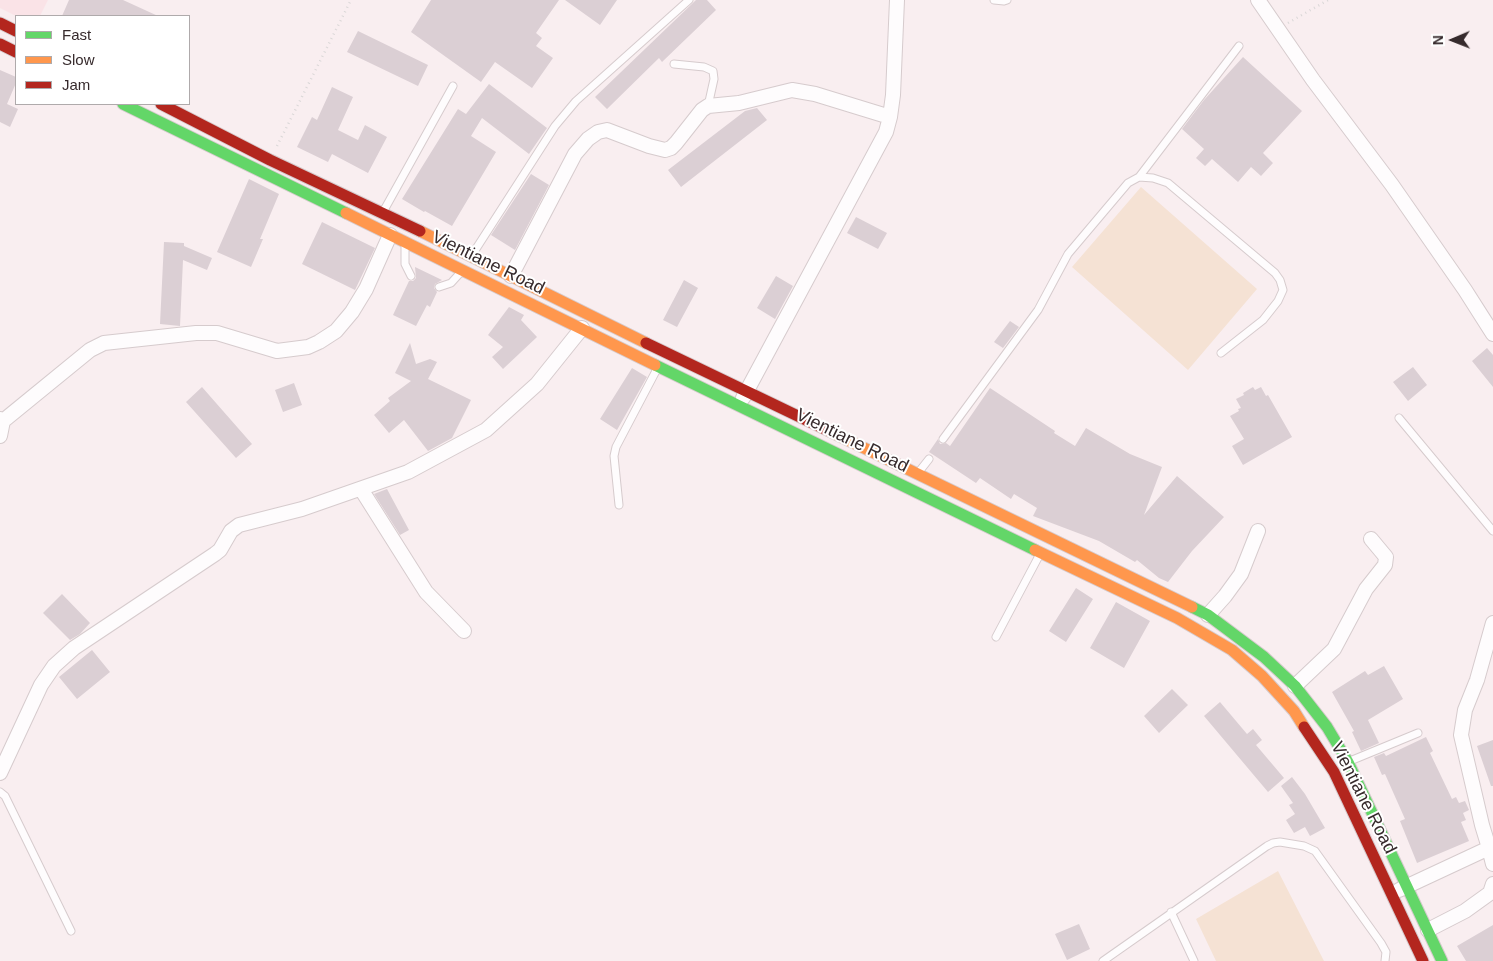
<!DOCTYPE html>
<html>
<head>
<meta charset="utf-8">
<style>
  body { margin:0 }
  #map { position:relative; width:1493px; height:961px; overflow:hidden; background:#f9eef0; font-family:Arial,sans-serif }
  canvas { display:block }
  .legend { position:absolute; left:15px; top:15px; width:175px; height:90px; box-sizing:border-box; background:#fff; border:1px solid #afaaab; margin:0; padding:6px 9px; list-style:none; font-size:15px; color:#362a2c }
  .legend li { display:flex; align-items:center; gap:10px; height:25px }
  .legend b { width:25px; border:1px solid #afaaab }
  .north { position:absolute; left:1428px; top:15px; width:50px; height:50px; -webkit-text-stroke:4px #fff; paint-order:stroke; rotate:269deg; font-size:14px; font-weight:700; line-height:20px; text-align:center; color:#362a2c }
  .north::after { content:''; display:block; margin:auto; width:18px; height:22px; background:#362a2c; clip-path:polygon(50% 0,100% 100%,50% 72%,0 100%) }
</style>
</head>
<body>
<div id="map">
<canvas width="1493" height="961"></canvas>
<ul class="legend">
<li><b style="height:6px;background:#63d668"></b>Fast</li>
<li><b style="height:6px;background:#ff974d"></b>Slow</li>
<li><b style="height:6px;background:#b3261e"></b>Jam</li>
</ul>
<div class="north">N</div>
</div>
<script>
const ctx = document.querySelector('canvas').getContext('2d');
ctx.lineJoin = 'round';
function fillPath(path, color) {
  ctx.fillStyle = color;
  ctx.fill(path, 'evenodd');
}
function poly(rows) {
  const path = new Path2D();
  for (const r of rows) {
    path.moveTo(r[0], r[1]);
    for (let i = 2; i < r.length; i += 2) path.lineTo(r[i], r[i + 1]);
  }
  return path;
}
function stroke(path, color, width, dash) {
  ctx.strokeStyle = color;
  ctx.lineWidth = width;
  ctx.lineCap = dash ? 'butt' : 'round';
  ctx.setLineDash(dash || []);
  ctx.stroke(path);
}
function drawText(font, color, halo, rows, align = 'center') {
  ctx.font = font + ' Arial,sans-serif';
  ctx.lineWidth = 4;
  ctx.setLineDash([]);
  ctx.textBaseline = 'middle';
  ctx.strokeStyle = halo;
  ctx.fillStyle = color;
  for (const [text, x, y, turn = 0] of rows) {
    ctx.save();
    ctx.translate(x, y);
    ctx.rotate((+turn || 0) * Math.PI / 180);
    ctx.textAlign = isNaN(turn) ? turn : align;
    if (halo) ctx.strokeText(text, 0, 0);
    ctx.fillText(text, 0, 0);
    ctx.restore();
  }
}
const built = poly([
  [0,0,48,0,40,16,16,16,0,8]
]);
const green = poly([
  [1141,187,1257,289,1188,370,1072,267],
  [1278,871,1324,961,1216,961,1196,919]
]);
const building = poly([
  [69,0,123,0,158,16,62,16],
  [431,0,559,0,536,33,542,38,536,46,553,58,532,88,495,62,481,82,411,32],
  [565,0,617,0,600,25],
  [696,0,707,0,716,10,662,62,659,58,607,109,595,97],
  [358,31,428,65,418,86,347,52],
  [1243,57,1302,111,1263,153,1273,163,1261,176,1251,167,1238,182,1212,159,1205,166,1196,158,1204,149,1182,129,1204,100],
  [0,70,16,77,16,83,7,104,18,109,10,127,0,122],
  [489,84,547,128,529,154,482,118,471,136,496,152,452,226,425,211,424,212,402,199,458,109,466,114],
  [332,87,353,97,338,130,358,140,365,125,387,137,368,173,332,154,328,162,297,147,312,117,317,120],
  [757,108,767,120,681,187,668,170,745,111],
  [531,174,549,185,515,250,491,235],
  [249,179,279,194,260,239,263,239,251,267,217,252],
  [856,217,887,233,878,249,847,233],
  [322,222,375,248,355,290,302,264],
  [164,242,184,243,184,246,212,258,207,270,183,260,180,326,160,324],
  [415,267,442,280,435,284,434,288,437,292,430,307,427,305,416,326,393,315,409,281,413,281,416,278],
  [776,276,793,286,775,319,757,308],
  [684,280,698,288,677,327,663,320],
  [509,307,524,315,521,320,537,337,503,369,492,357,503,347,488,335],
  [1010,321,1019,327,1003,348,994,342],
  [410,343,416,364,430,359,437,362,428,379,471,400,452,438,428,451,404,420,389,433,374,415,390,401,388,398,411,381,395,373],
  [1487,348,1493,355,1493,387,1472,361],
  [1413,367,1427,385,1408,401,1393,382],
  [632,368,647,377,617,430,600,419],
  [294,383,302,405,283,412,275,390],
  [202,387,252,444,236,458,186,402],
  [1253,387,1255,390,1261,387,1266,396,1268,395,1292,437,1243,465,1232,446,1244,439,1230,416,1239,411,1238,409,1241,408,1236,399,1244,395,1243,393],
  [990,388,1055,431,1054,433,1075,446,1086,428,1130,454,1162,467,1144,515,1177,476,1224,517,1192,551,1168,582,1159,578,1137,560,1135,562,1099,541,1033,516,1037,508,1014,494,1011,499,980,478,976,483,929,452,938,439,940,444,946,443,950,446],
  [387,489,409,530,400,535,374,494],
  [1076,588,1093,599,1066,642,1049,631],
  [62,594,90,623,80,634,70,640,43,613],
  [1116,602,1150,621,1124,668,1090,648],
  [92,650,110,672,77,699,59,677],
  [1384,666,1403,699,1368,720,1379,743,1361,751,1352,732,1354,731,1332,692,1365,671,1368,675],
  [1172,689,1188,705,1159,733,1144,716],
  [1220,702,1247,734,1253,729,1262,740,1256,745,1284,778,1268,792,1204,716],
  [1426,737,1433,751,1430,753,1452,799,1456,797,1459,803,1465,801,1469,810,1463,813,1466,820,1461,822,1469,841,1417,863,1400,821,1405,819,1385,774,1382,775,1374,757,1384,753,1386,756],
  [1493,740,1493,786,1491,786,1477,746],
  [1292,777,1305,794,1325,828,1310,836,1305,827,1294,833,1286,820,1295,814,1289,805,1293,803,1281,786],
  [1079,924,1090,949,1067,960,1055,934],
  [1493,925,1493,961,1466,961,1457,946]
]);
const path = poly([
  [1288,23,1328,0],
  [277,146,351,0]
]);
const lane = poly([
  [994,0,1004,1,1007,0],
  [674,64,704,67,713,71,714,79,708,106],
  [1139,177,1239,46],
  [383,212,453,86],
  [405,245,405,264,411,276],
  [472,255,555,126,576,101,689,0],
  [439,287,451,283,461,272],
  [1399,418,1493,531],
  [943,439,1038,310,1068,254,1128,183,1139,177,1153,178,1168,183,1275,273,1280,280,1283,290,1278,301,1263,320,1221,353],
  [918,473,929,459],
  [619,505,614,456,616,447,657,369],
  [996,637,1040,554],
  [1350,761,1418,733],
  [0,792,5,796,71,931],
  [1171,912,1194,961],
  [1103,961,1267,846,1273,843,1280,842,1304,846,1315,851,1381,943,1386,952,1385,961]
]);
const street = poly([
  [1258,0,1313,80,1392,185,1465,290,1493,334],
  [511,276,575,154,588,139,598,132,607,130,649,146,665,150,671,148,676,143,702,110,708,106,739,103,792,90,815,94,890,117],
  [743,398,886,132,890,117,893,95,897,0],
  [0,419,3,421,90,350,104,343,196,333,217,333,277,351,308,347,319,342,336,331,352,312,366,289,390,235],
  [0,436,3,421],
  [361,489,426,592,464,631],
  [1208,615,1225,596,1241,574,1258,531],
  [1295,686,1334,649,1366,589,1385,565,1386,557,1371,539],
  [0,773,41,685,54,666,74,648,215,554,220,550,231,531,239,525,302,509,408,472,486,430,537,384,582,328],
  [1489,848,1493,864],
  [1399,890,1489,848,1482,825,1461,735,1465,710,1477,680,1493,623],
  [1428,930,1465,911,1490,893,1493,884]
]);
const fast = poly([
  [123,104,346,213],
  [655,365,1035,550],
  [1192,607,1208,615,1264,657,1295,686,1327,727,1348,762,1442,961]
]);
const slow = poly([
  [346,213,655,365],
  [420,231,646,343],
  [829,431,1192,607],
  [1035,550,1177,618,1232,650,1262,676,1294,711,1304,727]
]);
const jam = poly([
  [0,23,16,31],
  [0,44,16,52],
  [161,104,270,160,420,231],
  [646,343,829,431],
  [1304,727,1334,772,1423,961]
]);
const streetNames = [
  ["Vientiane Road",488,263,26],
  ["Vientiane Road",852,441,26],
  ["Vientiane Road",1363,798,63]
];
fillPath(built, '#fae3e7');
fillPath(green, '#f5e2d4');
fillPath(building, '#dbcfd4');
stroke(lane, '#d6cbcd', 9);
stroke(street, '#d6cbcd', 16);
stroke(fast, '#d6cbcd', 13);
stroke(slow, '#d6cbcd', 13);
stroke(jam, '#d6cbcd', 13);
stroke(path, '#dad7d7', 2.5, [1, 4]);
stroke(lane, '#fefcfd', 7);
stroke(street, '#fefcfd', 14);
stroke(fast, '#63d668', 11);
stroke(slow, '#ff974d', 11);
stroke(jam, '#b3261e', 11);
drawText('18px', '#362a2c', '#fff', streetNames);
</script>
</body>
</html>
